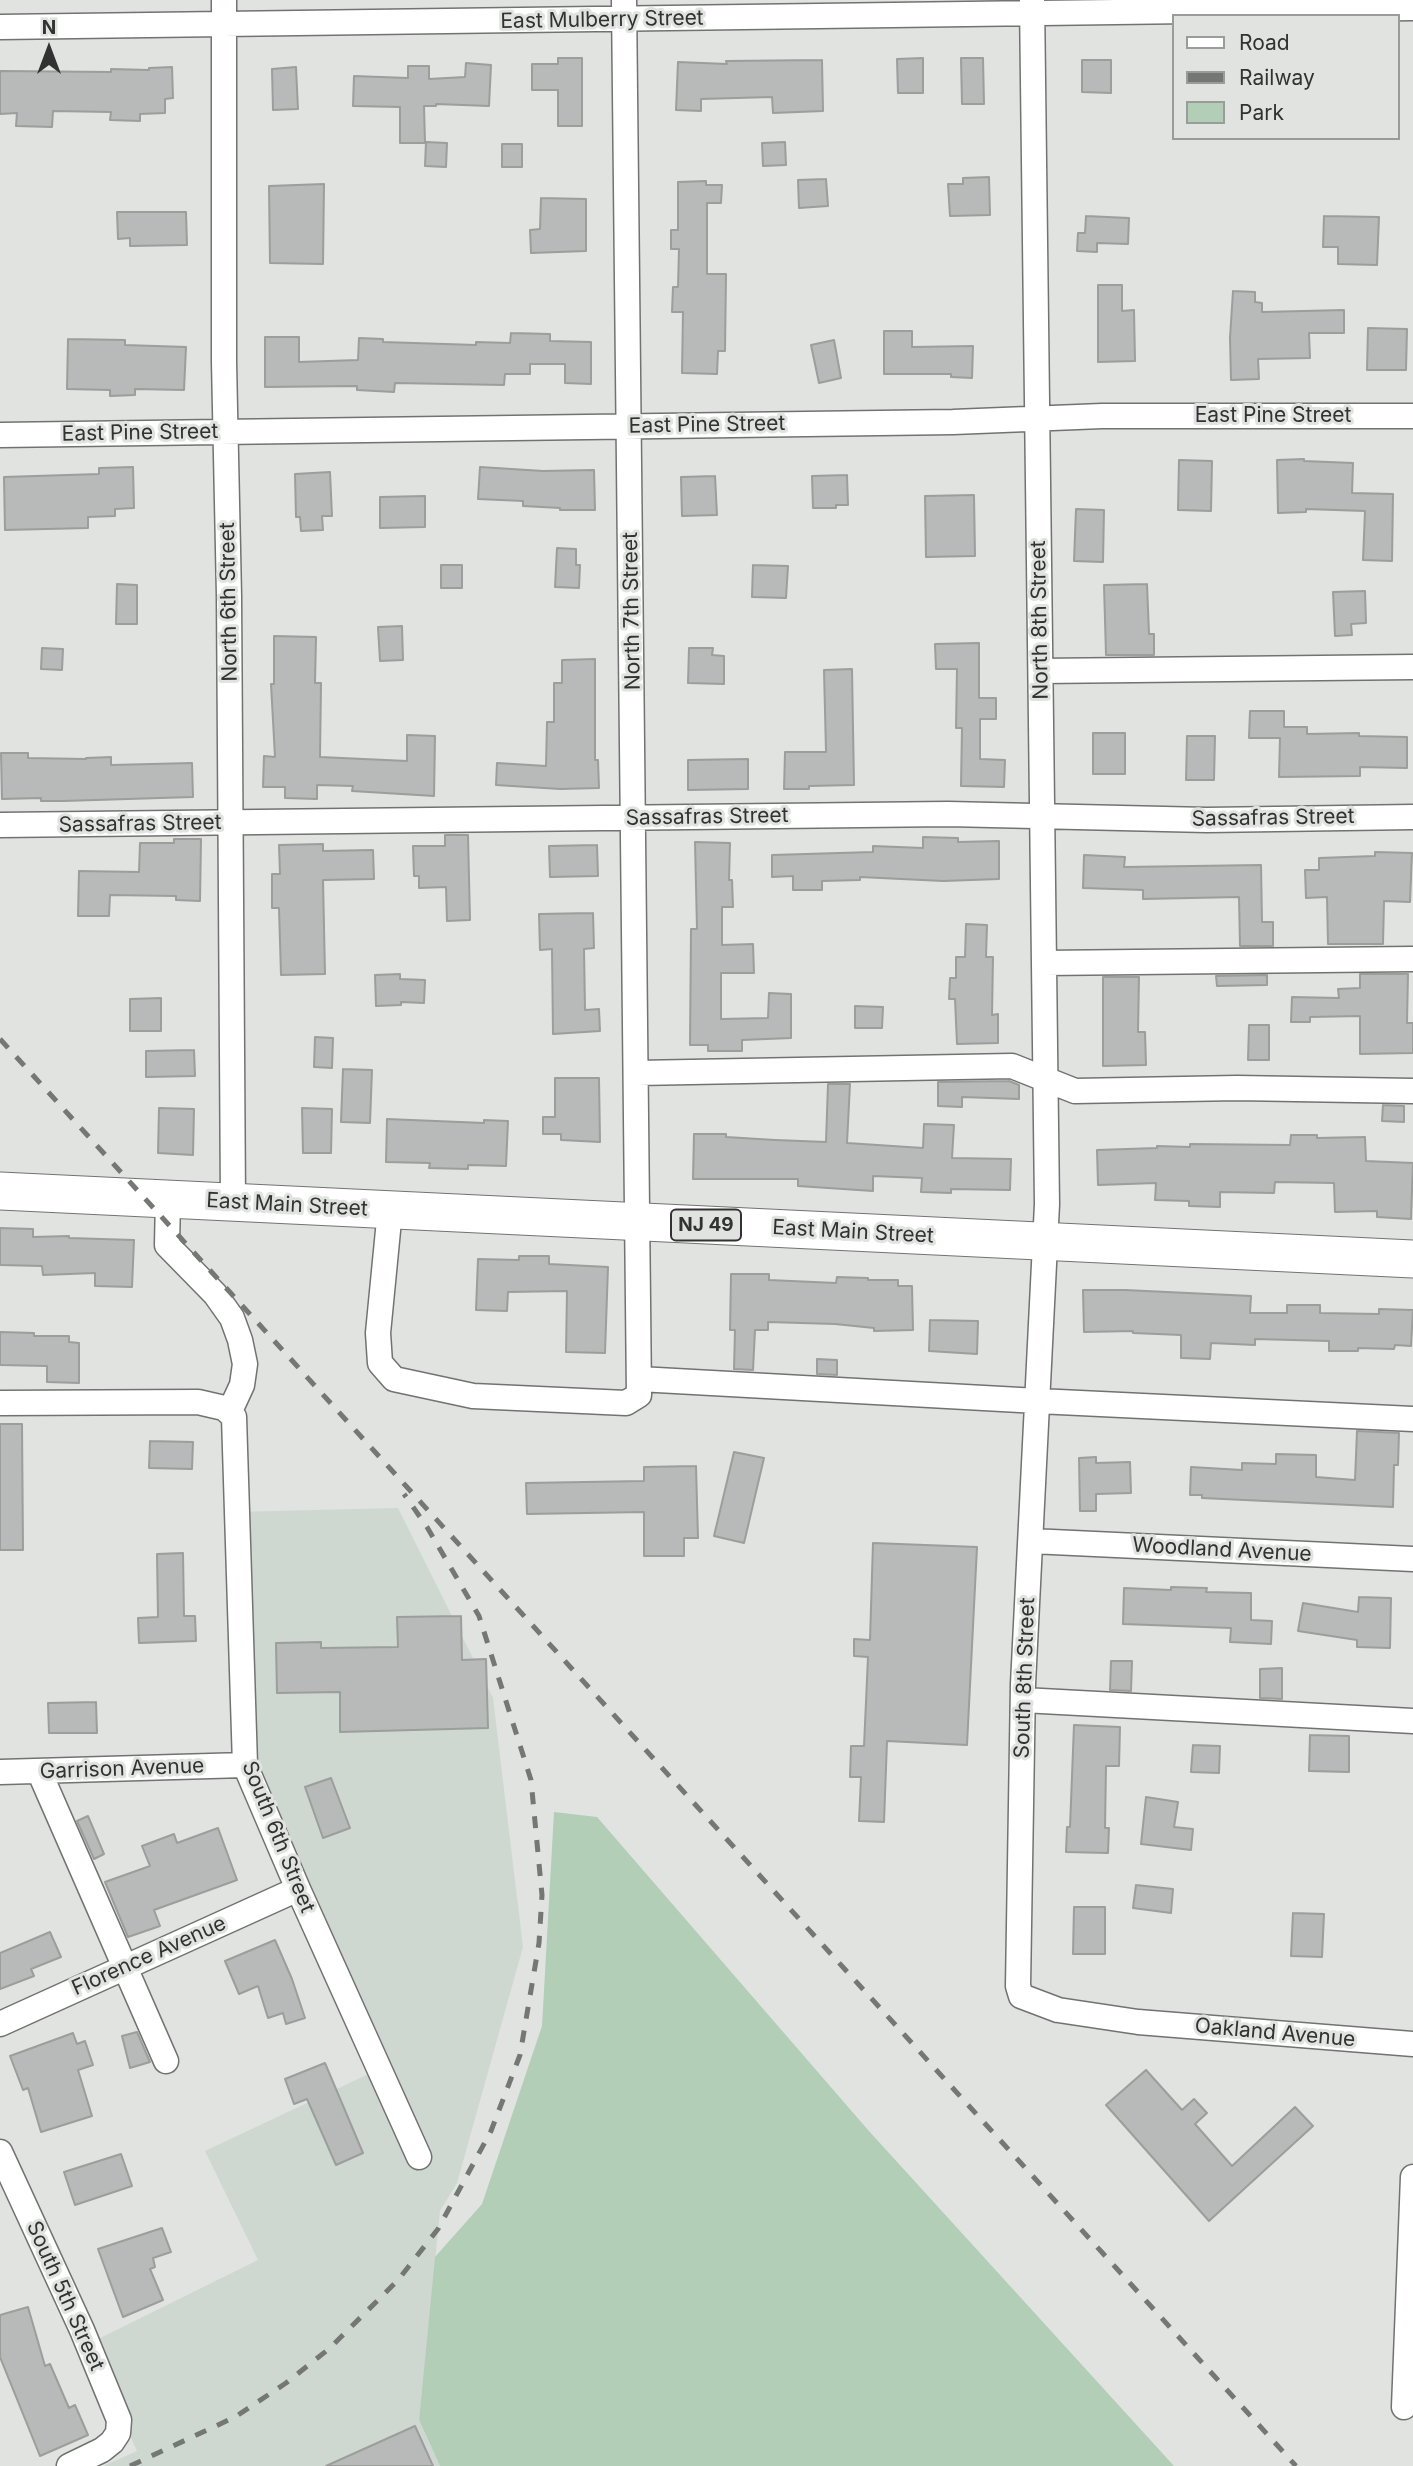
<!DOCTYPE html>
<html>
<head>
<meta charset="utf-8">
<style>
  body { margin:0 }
  #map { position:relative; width:1413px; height:2466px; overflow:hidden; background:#e0e3e0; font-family:Inter,sans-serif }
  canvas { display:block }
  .legend { position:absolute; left:1172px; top:14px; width:228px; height:126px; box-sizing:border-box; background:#e0e3e0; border:2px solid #9a9c9a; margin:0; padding:9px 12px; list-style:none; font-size:21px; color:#313231 }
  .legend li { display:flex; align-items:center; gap:14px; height:35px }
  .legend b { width:35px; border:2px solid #9a9c9a }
  .north { position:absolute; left:14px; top:14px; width:70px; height:70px; -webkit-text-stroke:5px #e0e3e0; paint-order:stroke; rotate:0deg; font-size:19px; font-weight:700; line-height:28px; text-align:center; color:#313231 }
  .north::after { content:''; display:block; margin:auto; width:24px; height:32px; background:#313231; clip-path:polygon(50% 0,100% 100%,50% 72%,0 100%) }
</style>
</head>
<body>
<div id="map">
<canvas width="1413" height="2466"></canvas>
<ul class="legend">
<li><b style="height:9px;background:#fff"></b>Road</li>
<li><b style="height:9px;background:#757775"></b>Railway</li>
<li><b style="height:19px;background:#b2ceb6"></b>Park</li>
</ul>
<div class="north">N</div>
</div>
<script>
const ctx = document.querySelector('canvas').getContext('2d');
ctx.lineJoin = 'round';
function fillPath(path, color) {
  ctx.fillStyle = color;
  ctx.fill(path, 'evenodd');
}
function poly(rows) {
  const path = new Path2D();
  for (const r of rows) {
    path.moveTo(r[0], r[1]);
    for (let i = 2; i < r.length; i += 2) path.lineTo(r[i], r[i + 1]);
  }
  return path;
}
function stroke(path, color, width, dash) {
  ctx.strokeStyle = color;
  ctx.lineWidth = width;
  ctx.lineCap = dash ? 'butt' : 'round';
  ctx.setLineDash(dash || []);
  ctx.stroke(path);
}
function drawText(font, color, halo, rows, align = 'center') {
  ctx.font = font + ' Inter,sans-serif';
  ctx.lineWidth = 6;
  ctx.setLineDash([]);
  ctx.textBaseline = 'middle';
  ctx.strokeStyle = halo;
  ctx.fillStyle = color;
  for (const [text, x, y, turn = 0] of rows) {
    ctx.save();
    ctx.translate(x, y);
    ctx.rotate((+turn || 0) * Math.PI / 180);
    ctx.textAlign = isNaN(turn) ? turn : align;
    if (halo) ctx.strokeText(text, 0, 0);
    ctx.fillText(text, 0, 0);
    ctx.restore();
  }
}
const built = poly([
  [398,1508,493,1698,523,1947,457,2183,440,2211,419,2420,440,2466,103,2466,137,2451,88,2344,258,2260,205,2151,377,2070,241,1768,232,1512]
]);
const green = poly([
  [554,1812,597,1817,868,2130,1174,2466,440,2466,419,2420,435,2257,482,2204,542,2026]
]);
const building = poly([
  [558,58,582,58,582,126,558,126,558,90,532,90,532,64,558,64,558,58],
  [923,58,923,93,898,93,897,59,923,58],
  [961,58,983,58,984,104,962,104,961,58],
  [822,60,823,111,773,113,772,97,701,99,701,111,676,110,678,62,727,64,726,61,822,60],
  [1082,60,1111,60,1111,93,1082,92,1082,60],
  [466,63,491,65,489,106,436,104,436,106,424,106,425,143,400,143,400,107,353,106,354,76,408,78,408,66,429,66,429,79,465,77,466,63],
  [172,67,173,98,165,99,165,113,140,114,140,121,110,120,111,112,53,111,52,127,16,126,17,113,0,114,0,71,111,72,111,69,149,70,149,68,172,67],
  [296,67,298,109,273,110,272,69,296,67],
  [426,142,447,143,446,167,425,166,426,142],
  [785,142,786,165,763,166,762,143,785,142],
  [502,144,522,144,522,167,502,167,502,144],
  [989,177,990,215,950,216,948,184,963,184,963,178,989,177],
  [826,179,828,206,799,208,798,180,826,179],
  [706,181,706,185,722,185,721,203,707,203,707,274,726,274,725,351,718,351,717,374,682,373,683,312,672,312,673,287,678,287,679,249,671,249,671,230,678,230,678,182,706,181],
  [324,184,323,264,270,263,269,186,324,184],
  [541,198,586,199,586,251,531,253,530,230,540,229,541,198],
  [117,212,186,212,187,245,130,246,130,238,118,239,117,212],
  [1086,216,1129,218,1128,244,1097,243,1097,252,1077,251,1078,233,1085,233,1086,216],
  [1324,216,1379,217,1377,265,1338,264,1338,247,1323,247,1324,216],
  [1098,285,1122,285,1122,311,1134,310,1135,361,1098,362,1098,285],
  [1233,291,1255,292,1255,302,1262,303,1262,312,1344,310,1344,333,1309,333,1310,358,1258,359,1259,379,1231,380,1230,338,1233,291],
  [1368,328,1407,329,1406,370,1367,370,1368,328],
  [884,331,912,331,912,347,973,346,972,378,951,377,951,374,884,374,884,331],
  [511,333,550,334,550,341,591,342,591,384,565,383,565,364,530,364,530,374,505,374,504,385,395,383,394,392,357,390,357,386,265,387,265,337,299,337,299,362,358,360,359,338,383,339,383,342,476,345,476,342,510,343,511,333],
  [68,339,125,340,125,345,186,347,184,390,135,389,135,395,110,396,110,390,67,389,68,339],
  [834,340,841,378,819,383,811,345,834,340],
  [1304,459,1304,461,1353,463,1352,493,1393,494,1392,561,1363,560,1365,511,1306,509,1306,512,1278,513,1277,460,1304,459],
  [1179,460,1212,461,1211,511,1178,510,1179,460],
  [133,467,134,508,115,509,115,516,88,517,88,528,5,530,4,477,99,474,99,468,133,467],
  [480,467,543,471,594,470,595,510,560,510,560,508,523,506,523,501,478,499,480,467],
  [330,472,332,516,322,516,323,530,301,531,300,517,296,517,295,474,330,472],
  [847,475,848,505,836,505,836,508,813,508,812,476,847,475],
  [715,476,717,515,682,516,681,477,715,476],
  [974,495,975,556,926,557,925,496,974,495],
  [425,496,425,527,380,528,380,497,425,496],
  [1076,509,1104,510,1103,562,1074,561,1076,509],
  [557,548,576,549,576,565,580,565,579,588,555,587,557,548],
  [441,565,462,565,462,588,441,588,441,565],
  [753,565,788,566,786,598,752,597,753,565],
  [117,584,137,585,137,624,116,624,117,584],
  [1147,584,1149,634,1154,634,1154,655,1106,655,1104,585,1147,584],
  [1365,591,1366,623,1351,624,1352,635,1335,636,1333,592,1365,591],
  [402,626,403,660,380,661,378,627,402,626],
  [274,636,316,637,315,683,321,683,320,757,407,761,407,735,435,736,434,796,352,791,353,786,317,785,317,799,285,798,285,787,263,787,264,756,275,757,271,684,274,684,274,636],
  [979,643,979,698,996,698,996,719,980,719,980,759,1005,760,1004,787,961,786,962,728,956,728,957,669,936,669,935,644,979,643],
  [42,648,63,649,62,670,41,669,42,648],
  [689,648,713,648,712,655,724,656,724,684,688,683,689,648],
  [595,659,595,760,598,760,599,788,560,789,496,785,497,763,546,766,547,722,554,722,554,683,562,683,562,660,595,659],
  [852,669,854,785,809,786,809,789,784,789,785,752,826,752,824,670,852,669],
  [1250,711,1284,711,1284,727,1307,727,1307,734,1359,733,1359,736,1407,737,1407,768,1360,767,1360,776,1279,777,1280,738,1249,738,1250,711],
  [1093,733,1125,733,1125,774,1093,774,1093,733],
  [1187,736,1215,736,1214,780,1186,780,1187,736],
  [1,753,28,753,28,758,86,759,86,758,111,757,111,765,192,763,193,797,63,801,41,801,41,798,2,799,1,753],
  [748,759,748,789,688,790,688,760,748,759],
  [445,835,468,835,470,920,447,921,446,887,419,888,419,876,414,876,413,846,445,846,445,835],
  [923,837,958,838,958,842,999,841,999,879,943,881,860,877,860,880,822,881,822,890,793,890,793,876,772,877,772,855,873,852,873,846,923,848,923,837],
  [174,839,201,839,200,901,176,900,176,896,110,895,109,916,78,916,79,871,139,872,140,843,174,843,174,839],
  [695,842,730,843,729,880,732,880,733,907,722,907,722,945,753,944,754,973,721,973,721,1019,768,1018,769,993,791,994,791,1038,742,1040,742,1051,708,1051,708,1045,690,1045,691,929,697,929,695,842],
  [323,844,323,851,373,850,374,879,323,880,325,974,281,975,279,908,272,908,272,874,280,874,279,845,323,844],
  [597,845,598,876,550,877,549,846,597,845],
  [1375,852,1412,853,1410,902,1384,901,1383,944,1328,944,1327,897,1306,898,1305,870,1319,870,1319,858,1375,856,1375,852],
  [1084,855,1125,857,1124,867,1261,865,1262,922,1273,922,1273,946,1240,946,1239,897,1143,899,1143,890,1083,888,1084,855],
  [593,913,594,948,584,949,585,1010,599,1009,600,1031,553,1034,552,949,540,950,539,914,593,913],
  [966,924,987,925,986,957,993,957,992,1015,998,1014,998,1043,957,1044,955,999,949,999,950,978,956,978,956,957,965,957,966,924],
  [400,974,400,979,425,980,424,1003,401,1002,401,1005,376,1006,375,975,400,974],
  [1360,974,1408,974,1407,1023,1413,1023,1413,1053,1360,1054,1360,1016,1310,1017,1310,1022,1291,1022,1292,997,1339,998,1338,989,1360,988,1360,974],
  [1267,975,1267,985,1217,986,1216,976,1267,975],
  [1103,977,1139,977,1138,1032,1145,1032,1146,1065,1103,1066,1103,977],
  [161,998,161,1031,130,1031,130,999,161,998],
  [855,1006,883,1007,882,1028,855,1028,855,1006],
  [1249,1025,1269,1025,1269,1060,1248,1060,1249,1025],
  [315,1037,333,1038,332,1068,314,1067,315,1037],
  [194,1050,195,1076,146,1077,146,1051,194,1050],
  [343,1069,372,1070,370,1123,341,1122,343,1069],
  [555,1078,599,1078,600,1142,561,1140,561,1134,543,1134,543,1117,555,1117,555,1078],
  [1009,1081,1019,1085,1019,1099,962,1097,962,1107,938,1106,938,1082,1009,1081],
  [828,1084,850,1084,847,1143,923,1148,924,1124,954,1125,952,1158,1011,1159,1010,1190,951,1189,951,1193,921,1192,922,1178,873,1176,873,1191,798,1186,798,1179,693,1179,694,1134,726,1134,726,1137,775,1140,826,1142,828,1084],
  [1383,1105,1404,1106,1404,1122,1382,1121,1383,1105],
  [159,1108,194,1109,193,1155,158,1153,159,1108],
  [302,1108,332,1109,331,1153,303,1153,302,1108],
  [387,1119,484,1123,484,1120,508,1121,506,1166,468,1165,468,1169,429,1168,430,1163,386,1162,387,1119],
  [1291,1135,1317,1135,1317,1138,1365,1137,1366,1161,1413,1163,1411,1219,1377,1217,1377,1211,1335,1212,1334,1183,1275,1182,1274,1193,1220,1192,1220,1207,1189,1206,1189,1201,1155,1200,1156,1183,1098,1185,1097,1150,1157,1148,1157,1146,1190,1147,1190,1144,1290,1145,1291,1135],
  [0,1228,33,1229,33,1237,69,1236,69,1238,134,1240,132,1287,95,1286,95,1273,43,1275,42,1266,0,1265,0,1228],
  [519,1256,549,1256,549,1264,608,1267,605,1353,566,1352,567,1291,508,1292,507,1311,476,1310,478,1259,519,1260,519,1256],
  [731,1274,769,1274,769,1280,836,1283,837,1277,868,1278,868,1280,898,1280,898,1286,912,1286,913,1330,874,1331,874,1328,835,1324,768,1322,768,1330,755,1330,753,1370,734,1369,735,1330,730,1330,731,1274],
  [1083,1290,1125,1290,1251,1296,1250,1313,1287,1313,1287,1305,1320,1305,1320,1313,1379,1314,1379,1309,1413,1310,1411,1346,1395,1345,1394,1349,1358,1348,1358,1351,1329,1351,1329,1341,1255,1339,1255,1345,1211,1343,1210,1359,1181,1358,1181,1335,1133,1333,1133,1331,1084,1332,1083,1290],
  [930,1320,978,1321,977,1354,929,1351,930,1320],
  [0,1332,34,1333,34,1336,69,1336,69,1342,79,1343,79,1383,47,1382,47,1366,0,1365,0,1332],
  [817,1359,837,1360,837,1375,817,1374,817,1359],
  [0,1424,22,1424,23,1550,0,1550,0,1424],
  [1357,1431,1399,1433,1398,1465,1394,1465,1393,1507,1202,1498,1202,1495,1190,1495,1191,1467,1242,1470,1242,1463,1276,1464,1276,1454,1316,1455,1316,1477,1355,1480,1357,1431],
  [150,1441,193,1442,192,1469,149,1468,150,1441],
  [734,1452,764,1458,744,1543,714,1536,734,1452],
  [1096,1457,1096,1463,1130,1462,1131,1493,1096,1494,1096,1511,1080,1511,1079,1458,1096,1457],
  [696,1466,698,1538,684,1538,684,1556,644,1556,644,1512,527,1514,526,1483,644,1481,644,1467,696,1466],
  [873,1543,977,1547,967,1745,887,1741,884,1822,859,1821,861,1777,850,1777,851,1746,864,1746,868,1657,854,1656,854,1639,870,1640,873,1543],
  [183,1553,184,1616,195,1616,196,1641,139,1643,138,1618,158,1617,157,1554,183,1553],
  [1171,1587,1207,1588,1206,1592,1251,1593,1251,1620,1272,1621,1271,1644,1230,1642,1231,1628,1123,1624,1124,1588,1171,1590,1171,1587],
  [1359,1597,1391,1598,1390,1648,1357,1647,1357,1640,1298,1631,1303,1603,1358,1612,1359,1597],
  [461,1616,462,1660,486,1659,488,1728,340,1732,340,1692,277,1693,276,1643,321,1642,321,1648,398,1647,397,1617,461,1616],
  [1111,1661,1132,1661,1131,1691,1110,1690,1111,1661],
  [1282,1668,1282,1699,1260,1698,1260,1669,1282,1668],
  [96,1702,97,1733,49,1733,48,1703,96,1702],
  [1074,1725,1120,1727,1119,1766,1106,1766,1105,1828,1109,1828,1108,1853,1066,1852,1067,1827,1070,1827,1074,1725],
  [1310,1735,1349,1736,1349,1772,1309,1771,1310,1735],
  [1193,1745,1220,1746,1219,1773,1191,1772,1193,1745],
  [331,1778,350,1828,323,1838,305,1787,331,1778],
  [1146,1797,1178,1802,1174,1827,1193,1829,1191,1850,1141,1844,1146,1797],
  [88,1816,104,1854,94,1859,77,1821,88,1816],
  [218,1828,237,1880,154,1910,160,1926,128,1937,105,1882,150,1866,142,1846,174,1834,177,1843,218,1828],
  [1136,1885,1173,1889,1171,1913,1133,1908,1136,1885],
  [1074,1907,1105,1907,1105,1954,1073,1954,1074,1907],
  [1293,1913,1324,1914,1322,1957,1291,1956,1293,1913],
  [50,1932,61,1957,31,1969,34,1976,0,1989,0,1953,50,1932],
  [275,1940,292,1979,305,2018,286,2024,283,2013,268,2018,258,1986,239,1994,225,1961,275,1940],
  [137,2032,150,2062,130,2068,122,2036,137,2032],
  [73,2033,77,2044,85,2041,93,2065,78,2070,92,2116,41,2132,28,2088,23,2090,10,2056,73,2033],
  [325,2063,363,2153,336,2165,307,2099,294,2104,285,2079,325,2063],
  [1146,2070,1182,2110,1194,2099,1207,2113,1195,2124,1232,2166,1295,2107,1313,2126,1209,2221,1106,2105,1146,2070],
  [121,2154,132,2186,75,2205,64,2172,121,2154],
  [162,2228,171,2252,153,2258,155,2267,150,2269,163,2300,123,2317,98,2249,162,2228],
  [28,2307,45,2366,50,2364,69,2408,75,2405,88,2435,40,2456,0,2357,0,2315,28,2307],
  [415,2426,433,2466,326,2466,415,2426]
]);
const minor = poly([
  [224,0,224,362,229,596,233,1203],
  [1032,0,1047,1204,1023,1684,1018,1986,1021,1996,1058,2010,1138,2022,1413,2044],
  [0,27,1413,8],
  [0,435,953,422,1102,416,1413,416],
  [1041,671,1413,667],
  [0,825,948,814,1207,820,1413,817],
  [1044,963,1413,959],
  [637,1073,1012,1066,1075,1091,1237,1088,1413,1091],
  [168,1199,167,1245,215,1294,232,1318,240,1340,245,1364,242,1385,230,1411],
  [390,1210,378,1333,380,1363,394,1379,473,1396,626,1403,639,1395,624,0],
  [639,1379,1038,1401,1413,1419],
  [0,1403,198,1402,224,1408,234,1417,245,1765,298,1889,419,2157],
  [1031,1541,1413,1559],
  [1023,1700,1413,1721],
  [39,1771,166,2061],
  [0,1772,245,1765],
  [0,2024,298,1889],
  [0,2152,82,2330,119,2420,118,2433,112,2442,102,2450,69,2466],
  [1404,2407,1413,2177]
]);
const highway = poly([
  [0,1191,1413,1259]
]);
const rail = poly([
  [0,1039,1296,2466],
  [130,2466,235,2417,286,2383,330,2348,398,2280,438,2229,491,2131,520,2055,539,1943,542,1895,531,1780,479,1616,427,1527,404,1494]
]);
const shields = [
  [706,1225,70]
];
const shieldNames = [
  ["NJ 49",706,1225]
];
const streetNames = [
  ["East Mulberry Street",602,20,-1],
  ["East Pine Street",1273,416],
  ["East Pine Street",707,425,-1],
  ["East Pine Street",140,433,-1],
  ["North 6th Street",229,602,-91],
  ["North 7th Street",632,611,-91],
  ["North 8th Street",1040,620,-91],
  ["Sassafras Street",707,817,-1],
  ["Sassafras Street",1273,818,-1],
  ["Sassafras Street",140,824,-1],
  ["East Main Street",287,1205,3],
  ["East Main Street",853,1232,3],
  ["Woodland Avenue",1222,1550,3],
  ["South 8th Street",1025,1678,-88],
  ["Garrison Avenue",122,1769,-2],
  ["South 6th Street",278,1837,68],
  ["Florence Avenue",149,1956,-24],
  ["Oakland Avenue",1275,2033,5],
  ["South 5th Street",65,2296,66]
];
fillPath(built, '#cfd8d0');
fillPath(green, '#b2ceb6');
fillPath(building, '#b7bab8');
stroke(building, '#9b9e9b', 2);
stroke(minor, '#717371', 27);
stroke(highway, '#717371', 39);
stroke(minor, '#fff', 24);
stroke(highway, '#fff', 37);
stroke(rail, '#757775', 5, [12, 12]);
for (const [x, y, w] of shields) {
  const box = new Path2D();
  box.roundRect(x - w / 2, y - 15.5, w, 31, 5);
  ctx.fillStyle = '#e0e3e0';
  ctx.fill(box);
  stroke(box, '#313231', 2);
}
drawText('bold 19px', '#313231', null, shieldNames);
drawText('21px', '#313231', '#e0e3e0', streetNames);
</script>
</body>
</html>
